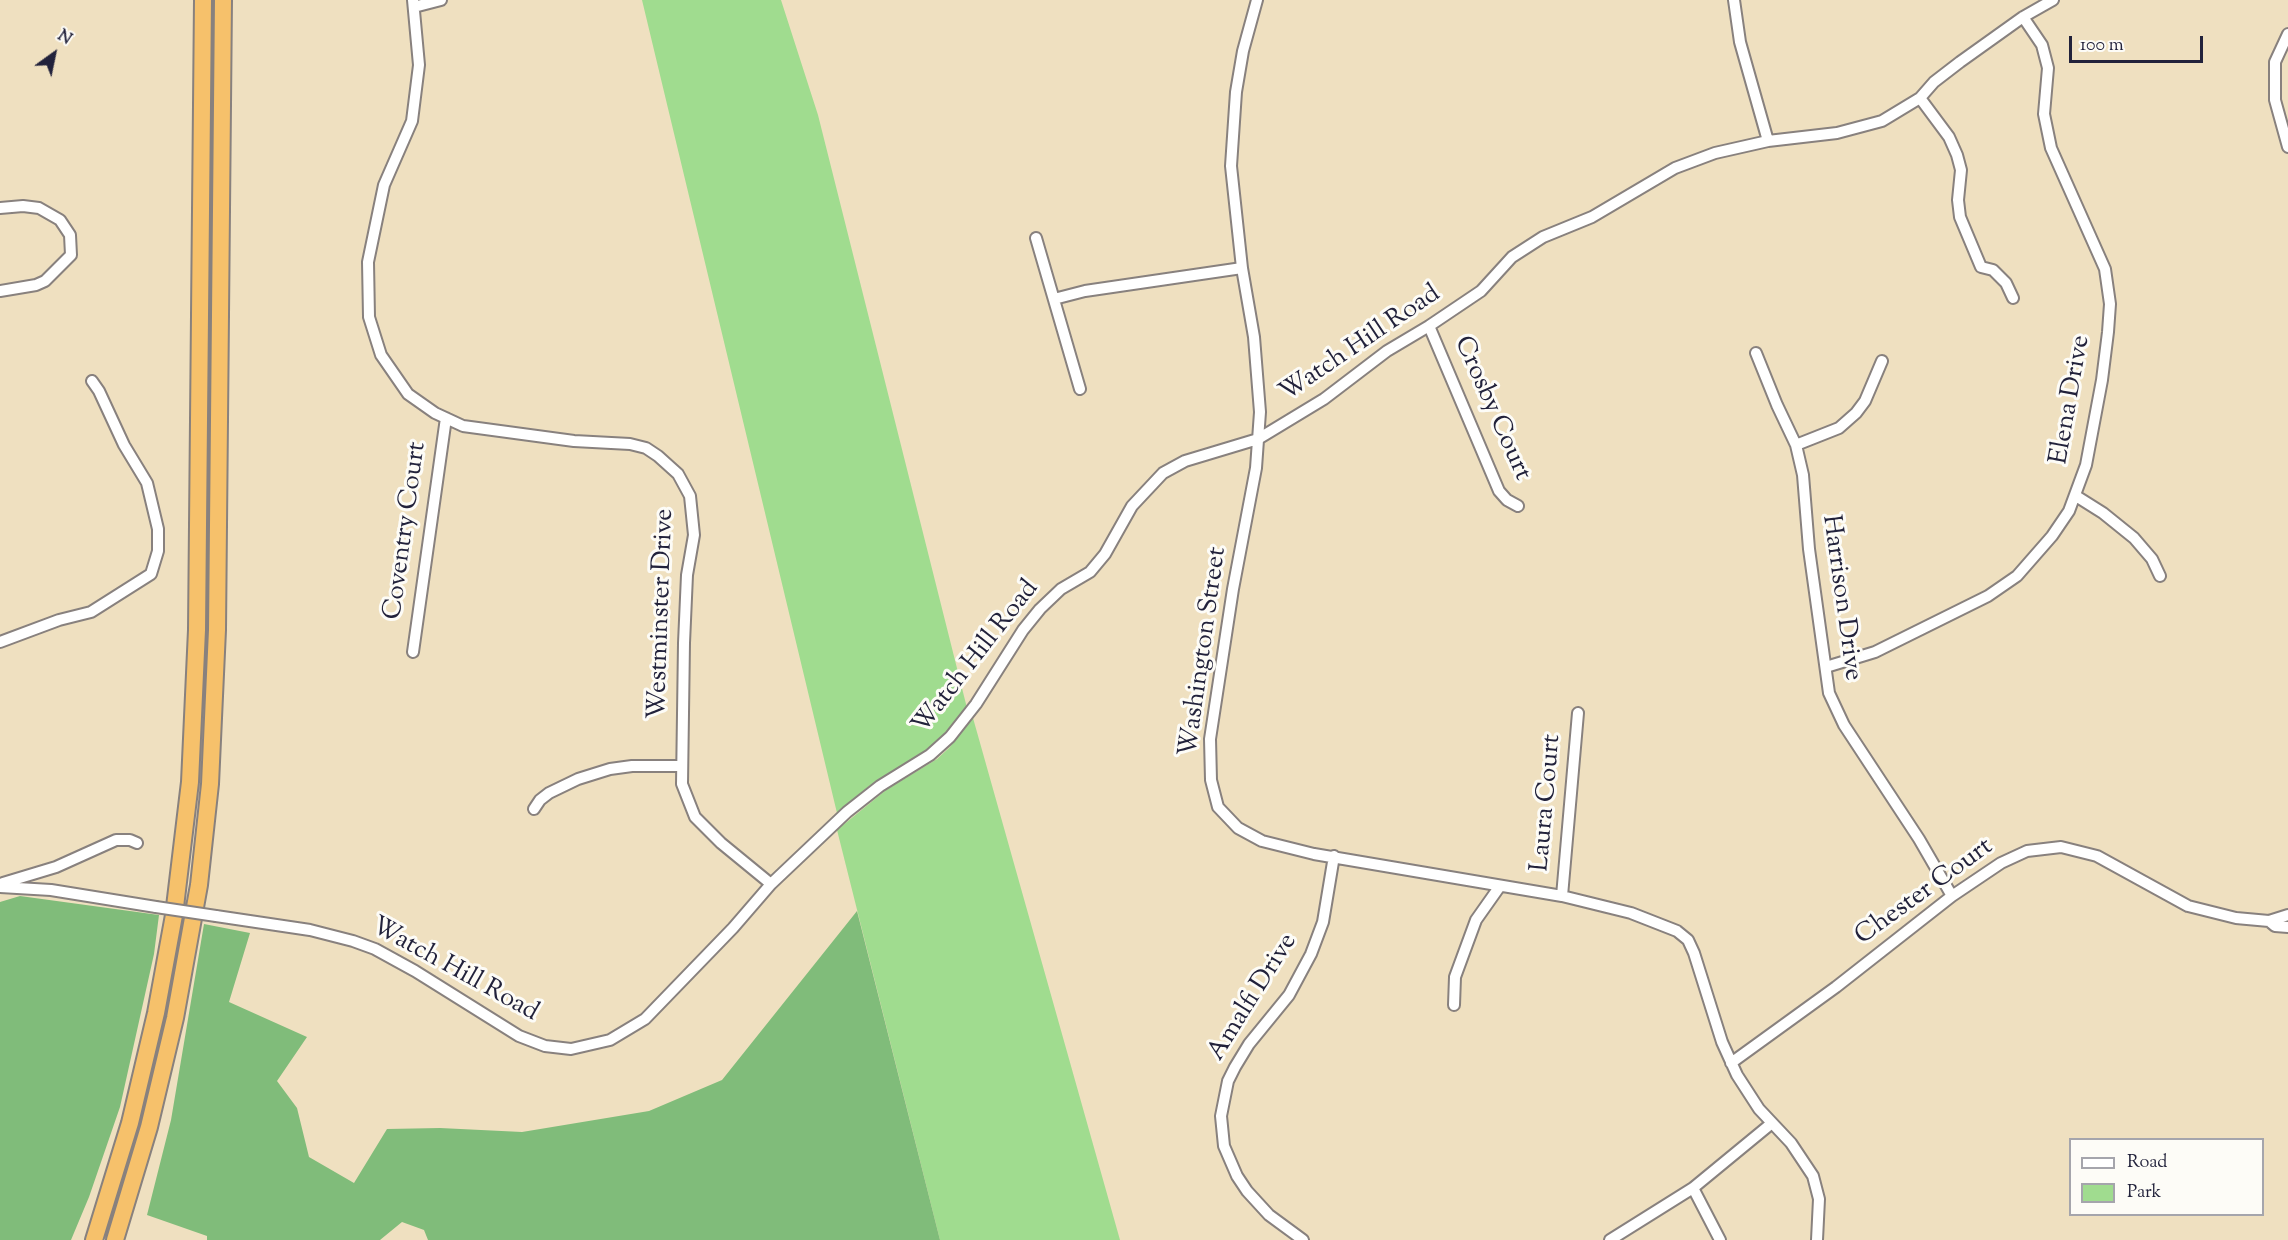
<!DOCTYPE html>
<html>
<head>
<meta charset="utf-8">
<style>
  body { margin:0 }
  #map { position:relative; width:2288px; height:1240px; overflow:hidden; background:#efe0c0; font-family:"Sorts Mill Goudy",serif }
  canvas { display:block }
  .legend { position:absolute; left:2069px; top:1138px; width:195px; height:78px; box-sizing:border-box; background:#fdfcf7; border:2px solid #a5a5ac; margin:0; padding:8px 10px; list-style:none; font-size:18px; color:#22223b }
  .legend li { display:flex; align-items:center; gap:12px; height:30px }
  .legend b { width:30px; border:2px solid #a5a5ac }
  .north { position:absolute; left:24px; top:24px; width:60px; height:60px; -webkit-text-stroke:4px #fdfcf7; paint-order:stroke; rotate:33deg; font-size:16px; font-weight:700; line-height:24px; text-align:center; color:#22223b }
  .north::after { content:''; display:block; margin:auto; width:21px; height:27px; background:#22223b; clip-path:polygon(50% 0,100% 100%,50% 72%,0 100%) }
  .scale { position:absolute; left:2069px; top:36px; width:134px; height:27px; box-sizing:border-box; border:3px solid #22223b; border-top:0; padding-left:8px; font-size:18px; line-height:21px; white-space:nowrap; color:#22223b; -webkit-text-stroke:4px #fdfcf7; paint-order:stroke }
</style>
</head>
<body>
<div id="map">
<canvas width="2288" height="1240"></canvas>
<ul class="legend">
<li><b style="height:8px;background:#fff"></b>Road</li>
<li><b style="height:16px;background:#a0dc8f"></b>Park</li>
</ul>
<div class="north">N</div>
<div class="scale">100 m</div>
</div>
<script>
const ctx = document.querySelector('canvas').getContext('2d');
ctx.lineJoin = 'round';
function fillPath(path, color) {
  ctx.fillStyle = color;
  ctx.fill(path, 'evenodd');
}
function poly(rows) {
  const path = new Path2D();
  for (const r of rows) {
    path.moveTo(r[0], r[1]);
    for (let i = 2; i < r.length; i += 2) path.lineTo(r[i], r[i + 1]);
  }
  return path;
}
function stroke(path, color, width, dash) {
  ctx.strokeStyle = color;
  ctx.lineWidth = width;
  ctx.lineCap = dash ? 'butt' : 'round';
  ctx.setLineDash(dash || []);
  ctx.stroke(path);
}
function drawText(font, color, halo, rows, align = 'center') {
  ctx.font = font + ' "Sorts Mill Goudy",serif';
  ctx.lineWidth = 6;
  ctx.setLineDash([]);
  ctx.textBaseline = 'middle';
  ctx.strokeStyle = halo;
  ctx.fillStyle = color;
  for (const [text, x, y, turn = 0] of rows) {
    ctx.save();
    ctx.translate(x, y);
    ctx.rotate((+turn || 0) * Math.PI / 180);
    ctx.textAlign = isNaN(turn) ? turn : align;
    if (halo) ctx.strokeText(text, 0, 0);
    ctx.fillText(text, 0, 0);
    ctx.restore();
  }
}
const green = poly([
  [642,0,781,0,818,115,967,708,934,745,869,786,837,813],
  [973,718,1120,1240,940,1240,837,830,886,790,937,759,949,748]
]);
const forest = poly([
  [20,896,159,915,154,954,120,1107,89,1197,71,1240,0,1240,0,902],
  [857,911,940,1240,428,1240,424,1230,402,1222,380,1240,207,1240,207,1236,147,1215,171,1120,204,924,250,933,229,1002,307,1037,277,1081,297,1108,309,1157,354,1183,387,1129,440,1128,522,1132,649,1111,722,1080]
]);
const minor = poly([
  [413,0,419,65,412,121,384,185,368,262,369,317,381,355,408,394,435,413,463,426,574,441,630,444,646,448,658,456,678,474,690,496,694,535,687,575,684,643,682,784,695,817,721,843,771,884],
  [1257,0,1243,51,1236,92,1231,166,1242,268,1254,337,1260,412,1256,468,1233,589,1210,739,1211,780,1218,807,1238,828,1262,841,1314,854,1562,896,1631,913,1677,931,1688,940,1694,953,1722,1042,1737,1075,1759,1109,1791,1143,1813,1176,1819,1199,1817,1240],
  [1734,0,1740,42,1768,141],
  [414,7,441,0],
  [2288,34,2275,62,2275,100,2288,147],
  [1920,98,1949,137,1957,155,1961,170,1958,200,1960,217,1981,267,1993,270,2006,283,2013,298],
  [0,208,23,206,39,208,60,220,70,235,71,255,45,281,36,285,0,291],
  [1036,238,1080,389],
  [1054,299,1085,291,1242,268],
  [1429,326,1499,491,1507,500,1518,506],
  [1756,353,1777,405,1796,445,1803,475,1809,549,1829,693,1844,725,1919,839,1952,896],
  [1796,445,1839,428,1856,413,1865,401,1882,361],
  [2076,496,2103,513,2134,538,2152,559,2160,576],
  [0,642,59,620,91,612,151,574,158,551,158,529,147,483,124,445,99,391,92,381],
  [413,652,446,418],
  [1826,667,1875,652,1988,596,2017,576,2052,536,2069,511,2086,465,2102,380,2108,332,2110,304,2105,269,2051,148,2044,114,2048,68,2042,45,2023,17],
  [534,809,540,800,549,793,578,779,610,769,632,766,681,766],
  [3,883,56,867,116,840,130,840,137,843],
  [0,887,51,890,156,907],
  [1562,896,1578,713],
  [216,916,310,930,353,941,375,949,415,971,519,1036,545,1046,571,1049,610,1040,645,1019,733,928,771,884,847,812,880,786,930,755,950,737,976,704,1023,630,1040,609,1061,589,1090,572,1105,554,1132,506,1163,473,1185,461,1258,439,1324,399,1387,351,1429,326,1481,291,1512,257,1543,237,1592,217,1675,168,1715,153,1768,141,1837,133,1882,121,1920,98,1934,82,1960,62,2023,17,2053,0],
  [2269,921,2275,926,2288,927],
  [1454,1005,1455,977,1476,920,1500,886],
  [1731,1063,1836,987,1952,896,2001,863,2027,851,2061,847,2097,856,2188,906,2236,918,2269,921,2288,915],
  [1693,1188,1720,1240],
  [1303,1240,1269,1215,1247,1191,1237,1176,1224,1146,1221,1116,1228,1081,1235,1067,1249,1044,1289,995,1311,954,1323,922,1334,856],
  [1610,1240,1693,1188,1772,1123]
]);
const highway = poly([
  [94,1240,130,1123,156,1013,174,915,190,782,197,630,203,0],
  [115,1240,149,1127,175,1018,199,885,210,784,217,630,223,0]
]);
const minorBridge = poly([
  [156,907,216,916]
]);
const streetNames = [
  ["Watch Hill Road",1361,345,-34],
  ["Elena Drive",2072,400,-80],
  ["Crosby Court",1491,409,66],
  ["Coventry Court",407,531,-82],
  ["Harrison Drive",1840,598,82],
  ["Westminster Drive",663,614,-88],
  ["Washington Street",1205,652,-82],
  ["Watch Hill Road",977,658,-52],
  ["Laura Court",1548,803,-85],
  ["Chester Court",1925,893,-36],
  ["Watch Hill Road",454,971,29],
  ["Amalfi Drive",1254,998,-58]
];
fillPath(green, '#a0dc8f');
fillPath(forest, '#80bc7a');
stroke(minor, '#88817e', 14);
stroke(highway, '#88817e', 20);
stroke(minor, '#fff', 10);
stroke(highway, '#f6c16b', 16);
stroke(minorBridge, '#88817e', 14, []);
stroke(minorBridge, '#fff', 10);
drawText('26px', '#22223b', '#fdfcf7', streetNames);
</script>
</body>
</html>
